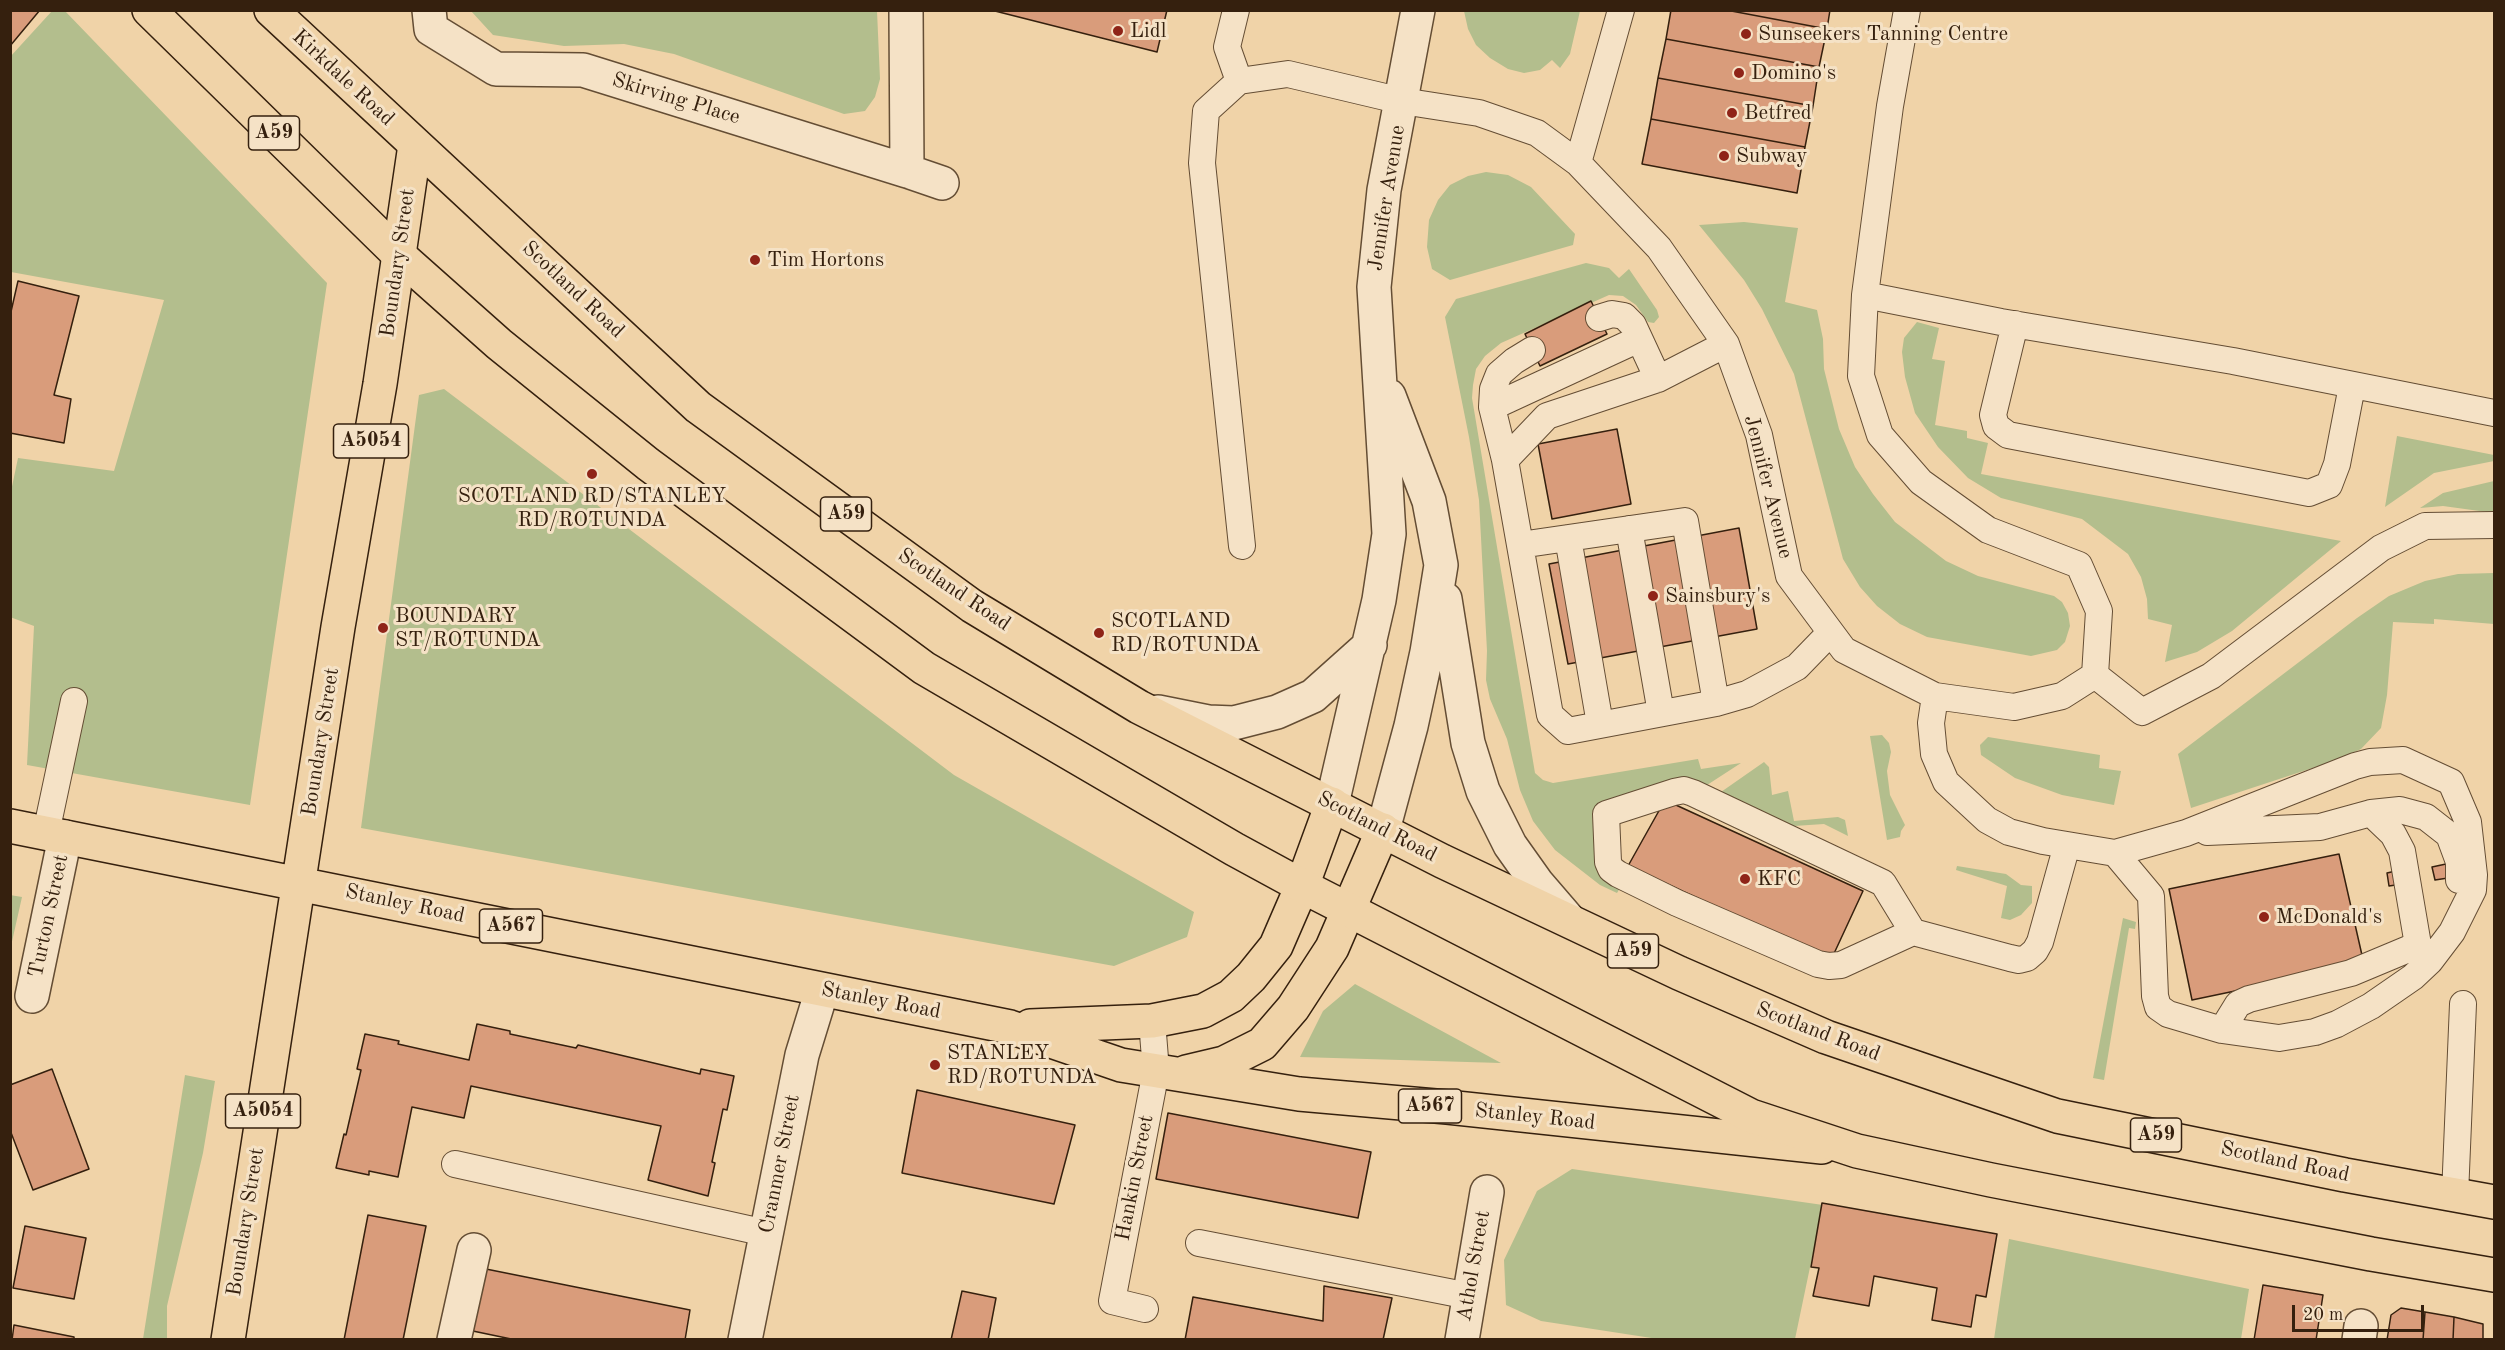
<!DOCTYPE html>
<html>
<head>
<meta charset="utf-8">
<style>
  body { margin:0 }
  #map { position:relative; width:2505px; height:1350px; overflow:hidden; background:#f0d3a8; font-family:"Old Standard TT",serif }
  canvas { display:block }
  .frame { position:absolute; inset:0; border:12px solid #35200e; pointer-events:none }
  .scale { position:absolute; left:2292px; top:1305px; width:132px; height:27px; box-sizing:border-box; border:3px solid #35200e; border-top:0; padding-left:8px; font-size:18px; line-height:21px; white-space:nowrap; color:#35200e; -webkit-text-stroke:4px #f5e2c6; paint-order:stroke }
</style>
</head>
<body>
<div id="map">
<canvas width="2505" height="1350"></canvas>
<div class="frame"></div>
<div class="scale">20 m</div>
</div>
<script>
const ctx = document.querySelector('canvas').getContext('2d');
ctx.lineJoin = 'round';
function fillPath(path, color) {
  ctx.fillStyle = color;
  ctx.fill(path, 'evenodd');
}
function poly(rows) {
  const path = new Path2D();
  for (const r of rows) {
    path.moveTo(r[0], r[1]);
    for (let i = 2; i < r.length; i += 2) path.lineTo(r[i], r[i + 1]);
  }
  return path;
}
function stroke(path, color, width, dash) {
  ctx.strokeStyle = color;
  ctx.lineWidth = width;
  ctx.lineCap = dash ? 'butt' : 'round';
  ctx.setLineDash(dash || []);
  ctx.stroke(path);
}
function drawText(font, color, halo, rows, align = 'center') {
  ctx.font = font + ' "Old Standard TT",serif';
  ctx.lineWidth = 6;
  ctx.setLineDash([]);
  ctx.textBaseline = 'middle';
  ctx.strokeStyle = halo;
  ctx.fillStyle = color;
  for (const [text, x, y, turn = 0] of rows) {
    ctx.save();
    ctx.translate(x, y);
    ctx.rotate((+turn || 0) * Math.PI / 180);
    ctx.textAlign = isNaN(turn) ? turn : align;
    if (halo) ctx.strokeText(text, 0, 0);
    ctx.fillText(text, 0, 0);
    ctx.restore();
  }
}
const green = poly([
  [52,11,65,11,327,283,250,805,27,765,34,626,10,617,10,496,18,458,114,471,164,300,11,272,10,57],
  [471,11,877,11,880,79,875,97,865,111,844,114,674,54,624,44,564,46,493,35],
  [1464,11,1464,10,1580,11,1570,54,1560,68,1552,60,1540,70,1524,73,1508,69,1490,58,1476,45,1468,29],
  [1486,172,1508,175,1531,187,1575,234,1573,245,1450,280,1432,269,1427,247,1429,220,1438,200,1450,185,1468,176],
  [1744,222,1798,228,1785,302,1817,310,1823,339,1824,369,1839,429,1855,467,1873,494,1895,522,1946,561,1978,576,2054,596,2062,602,2068,613,2070,626,2065,642,2057,650,2031,656,1927,637,1900,624,1877,606,1860,587,1843,559,1794,374,1762,309,1744,280,1699,225],
  [1586,263,1609,268,1619,278,1629,269,1657,310,1659,317,1654,323,1648,322,1636,305,1623,296,1609,295,1501,343,1485,356,1476,369,1473,385,1472,398,1535,773,1543,780,1553,783,1698,759,1701,769,1741,763,1704,787,1669,781,1599,803,1592,813,1597,864,1620,888,1617,893,1600,885,1555,850,1533,821,1520,790,1507,739,1490,699,1486,680,1487,651,1479,500,1469,437,1445,317,1456,299],
  [1917,322,1939,328,1932,359,1945,361,1935,425,1967,431,1967,438,1988,443,1981,474,2341,541,2232,631,2197,652,2165,662,2172,625,2148,619,2147,599,2141,577,2128,554,2082,519,2001,498,1968,478,1938,447,1915,413,1905,377,1902,352,1904,338],
  [444,389,954,775,1194,912,1187,937,1114,966,361,828,419,395],
  [2397,436,2494,455,2494,461,2434,473,2385,507],
  [2494,481,2494,513,2443,506,2420,508,2443,493],
  [2494,573,2494,624,2434,619,2434,624,2393,622,2387,695,2381,728,2361,749,2340,759,2191,808,2178,754,2357,618,2389,596,2425,581,2458,574],
  [1882,735,1889,743,1891,752,1887,771,1890,795,1905,825,1901,831,1900,837,1887,840,1870,736],
  [1988,737,2100,755,2099,768,2121,771,2114,805,2062,795,2015,778,1981,755,1980,745],
  [1764,762,1769,767,1772,795,1788,791,1794,821,1838,817,1845,820,1848,836,1824,824,1794,826,1721,792],
  [1957,866,2006,874,2021,885,2032,886,2032,903,2021,915,2010,920,2001,918,2007,886,1956,870],
  [10,895,22,897,11,946,10,946],
  [2123,918,2136,922,2135,929,2129,928,2104,1080,2093,1078],
  [1355,984,1501,1063,1300,1057,1323,1011],
  [185,1075,215,1081,203,1153,167,1306,167,1339,143,1339],
  [1572,1169,1823,1205,1795,1339,1658,1339,1541,1321,1506,1305,1504,1260,1537,1191],
  [2009,1239,2249,1289,2241,1339,1994,1339]
]);
const building = poly([
  [10,10,40,10,10,46,10,10],
  [991,10,1167,10,1157,52,991,10],
  [1671,10,1726,10,1827,29,1819,67,1666,39,1671,10],
  [1726,10,1830,10,1827,29,1726,10],
  [1666,39,1819,67,1813,106,1658,78,1666,39],
  [1658,78,1813,106,1805,147,1651,119,1658,78],
  [1651,119,1805,147,1797,193,1642,164,1651,119],
  [18,281,79,296,54,395,71,399,64,443,10,433,10,316,18,281],
  [1591,301,1607,334,1540,366,1525,334,1591,301],
  [1617,429,1631,504,1552,519,1538,444,1617,429],
  [1739,528,1757,629,1568,664,1549,564,1739,528],
  [1665,800,1863,891,1831,960,1628,866,1665,800],
  [2339,854,2364,964,2192,1000,2169,889,2339,854],
  [2446,864,2448,878,2435,880,2432,867,2446,864],
  [2400,870,2402,884,2389,886,2387,873,2400,870],
  [477,1024,510,1031,510,1034,576,1048,578,1045,700,1074,701,1069,734,1076,727,1110,723,1109,712,1162,715,1163,708,1196,648,1180,661,1126,471,1086,464,1118,412,1107,398,1177,369,1171,369,1175,336,1168,344,1134,346,1135,361,1070,357,1069,365,1034,399,1041,398,1044,469,1060,477,1024],
  [52,1069,89,1169,33,1190,10,1130,10,1085,52,1069],
  [917,1090,1075,1125,1054,1204,902,1173,917,1090],
  [1168,1113,1371,1152,1358,1218,1156,1179,1168,1113],
  [1822,1203,1997,1234,1986,1297,1976,1295,1971,1327,1932,1320,1937,1288,1874,1276,1869,1306,1813,1296,1819,1268,1811,1267,1822,1203],
  [368,1215,426,1226,403,1340,344,1340,368,1215],
  [25,1226,86,1238,74,1299,13,1288,25,1226],
  [481,1268,690,1310,685,1340,516,1340,468,1330,481,1268],
  [2263,1285,2323,1295,2316,1340,2254,1340,2263,1285],
  [1324,1286,1392,1298,1383,1340,1185,1340,1193,1297,1323,1321,1324,1286],
  [962,1291,996,1298,988,1340,951,1340,962,1291],
  [2401,1308,2425,1312,2423,1340,2387,1340,2391,1315,2401,1308],
  [2425,1312,2454,1317,2453,1340,2423,1340,2425,1312],
  [2454,1317,2483,1324,2483,1340,2453,1340,2454,1317],
  [14,1325,74,1337,74,1340,12,1340,14,1325]
]);
const service = poly([
  [1236,10,1227,47,1239,81],
  [1578,163,1621,10],
  [1865,295,2001,322,2233,361,2494,413],
  [1599,318,1612,314,1624,316,1633,325,1658,379],
  [2015,324,1993,415,1996,426,2008,435,2309,493,2329,485,2337,464,2352,386],
  [1726,344,1658,379,1547,416,1505,460,1550,715,1568,731,1716,703,1747,694,1797,667,1830,633],
  [1492,407,1639,339],
  [1505,460,1492,407,1493,389,1499,374,1514,361,1532,350],
  [1629,529,1661,713],
  [1568,538,1600,724],
  [1520,545,1685,521,1716,703],
  [1242,546,1202,163,1206,111,1239,81,1288,74,1402,101,1479,113,1537,133,1578,163,1659,248,1726,344,1759,435,1789,576,1844,650,1935,696,2014,707,2062,696,2095,675,2099,611,2079,565,1988,530,1921,482,1880,435,1861,376,1865,295,1890,106,1907,10],
  [2095,675,2142,712,2211,676,2381,548,2425,526,2494,525],
  [1935,696,1931,723,1934,754,1946,782,1987,820,2009,832,2043,841,2115,853,2186,833,2355,766,2370,762,2403,760,2451,782,2468,822,2474,875,2473,890,2452,932,2430,961,2413,977,2371,1006,2337,1024,2315,1032,2279,1038,2222,1030,2168,1014,2158,1007,2155,996,2151,896,2115,853],
  [2371,813,2400,810,2426,817,2449,835,2459,862,2459,880],
  [2207,832,2320,827,2371,813,2393,834,2402,851,2418,945,2351,973,2249,999,2238,1004,2222,1030],
  [46,833,74,701],
  [1913,932,1883,883,1693,793,1684,790,1674,792,1606,814,1608,862,1611,869,1618,874,1677,903,1818,964,1829,966,1841,965,1913,932,2010,958,2019,960,2027,958,2035,951,2040,942,2067,845],
  [455,1164,766,1233],
  [2455,1195,2463,1004],
  [1199,1243,1469,1296],
  [1145,1309,1112,1301,1156,1071,1152,1021]
]);
const minor = poly([
  [429,10,431,29,496,69,583,70,907,171,942,183],
  [906,10,907,171],
  [1445,599,1468,743,1483,791,1510,845,1537,883,1568,919],
  [1158,712,1208,722,1234,723,1277,712,1313,696,1370,645],
  [1332,804,1379,600,1389,534,1374,287,1384,190,1418,10],
  [1383,830,1411,726,1427,652,1441,565,1429,501,1389,396],
  [32,996,65,837],
  [454,1340,474,1250],
  [745,1340,802,1055,822,990],
  [1462,1340,1487,1192],
  [2359,1340,2361,1326]
]);
const primary = poly([
  [10,826,1010,1027,1121,1065,1299,1094,1447,1107,1822,1147],
  [1030,1026,1152,1021,1203,1011,1231,996,1251,977,1276,946,1302,886,1332,804],
  [1186,1072,1224,1063,1262,1044,1293,1008,1332,948,1383,830],
  [228,1340,338,627,380,384,415,145]
]);
const trunk = poly([
  [149,10,400,256,499,344,648,464,924,668,1234,849,1302,886,1751,1116,1857,1151,1991,1180,2371,1254,2494,1275],
  [271,10,698,407,972,606,1139,707,1442,861,1679,973,1826,1037,2057,1116,2345,1175,2494,1202]
]);
const markers = [
  [1118,31,6,"#8f2418"],
  [1746,34,6,"#8f2418"],
  [1739,73,6,"#8f2418"],
  [1732,113,6,"#8f2418"],
  [1724,156,6,"#8f2418"],
  [755,260,6,"#8f2418"],
  [592,474,6,"#8f2418"],
  [1653,596,6,"#8f2418"],
  [383,628,6,"#8f2418"],
  [1099,633,6,"#8f2418"],
  [1745,879,6,"#8f2418"],
  [2264,917,6,"#8f2418"],
  [935,1065,6,"#8f2418"]
];
const shields = [
  [274,133,51],
  [371,441,75],
  [846,514,51],
  [511,926,63],
  [1633,951,51],
  [1430,1106,63],
  [263,1111,75],
  [2156,1135,51]
];
const shieldNames = [
  ["A59",274,133],
  ["A5054",371,441],
  ["A59",846,514],
  ["A567",511,926],
  ["A59",1633,951],
  ["A567",1430,1106],
  ["A5054",263,1111],
  ["A59",2156,1135]
];
const poiNames = [
  ["Lidl",1130,31],
  ["Sunseekers Tanning Centre",1758,34],
  ["Domino's",1751,73],
  ["Betfred",1744,113],
  ["Subway",1736,156],
  ["Tim Hortons",767,260],
  ["SCOTLAND RD/STANLEY",592,496,"center"],
  ["RD/ROTUNDA",592,520,"center"],
  ["Sainsbury's",1665,596],
  ["BOUNDARY",395,616],
  ["ST/ROTUNDA",395,640],
  ["SCOTLAND",1111,621],
  ["RD/ROTUNDA",1111,645],
  ["KFC",1757,879],
  ["McDonald's",2276,917],
  ["STANLEY",947,1053],
  ["RD/ROTUNDA",947,1077]
];
const streetNames = [
  ["Kirkdale Road",343,78,43],
  ["Skirving Place",676,99,17],
  ["Jennifer Avenue",1387,198,-81],
  ["Boundary Street",398,263,-82],
  ["Scotland Road",573,290,43],
  ["Jennifer Avenue",1768,487,76],
  ["Scotland Road",954,590,34],
  ["Boundary Street",321,742,-81],
  ["Scotland Road",1377,827,27],
  ["Stanley Road",405,904,12],
  ["Turton Street",49,916,-78],
  ["Stanley Road",881,1001,11],
  ["Scotland Road",1818,1032,21],
  ["Stanley Road",1535,1117,6],
  ["Scotland Road",2285,1162,12],
  ["Cranmer Street",780,1164,-79],
  ["Hankin Street",1135,1178,-79],
  ["Boundary Street",246,1222,-81],
  ["Athol Street",1474,1266,-80]
];
fillPath(green, '#b3be8d');
fillPath(building, '#d99c7b');
stroke(building, '#35200e', 1.5);
stroke(service, '#644d34', 28);
stroke(minor, '#644d34', 36);
stroke(primary, '#35200e', 36);
stroke(trunk, '#35200e', 36);
stroke(service, '#f5e2c6', 26);
stroke(minor, '#f5e2c6', 33);
stroke(primary, '#f0d3a8', 33);
stroke(trunk, '#f0d3a8', 33);
for (const [x, y, r, color] of markers) {
  const dot = new Path2D();
  dot.arc(x, y, r, 0, 2 * Math.PI);
  ctx.fillStyle = color;
  ctx.fill(dot);
  stroke(dot, '#f5e2c6', 2);
}
for (const [x, y, w] of shields) {
  const box = new Path2D();
  box.roundRect(x - w / 2, y - 17, w, 34, 4.5);
  ctx.fillStyle = '#f5e2c6';
  ctx.fill(box);
  stroke(box, '#35200e', 1.5);
}
drawText('bold 20px', '#35200e', null, shieldNames);
drawText('21px', '#35200e', '#f5e2c6', poiNames, 'left');
drawText('21px', '#35200e', '#f5e2c6', streetNames);
</script>
</body>
</html>
